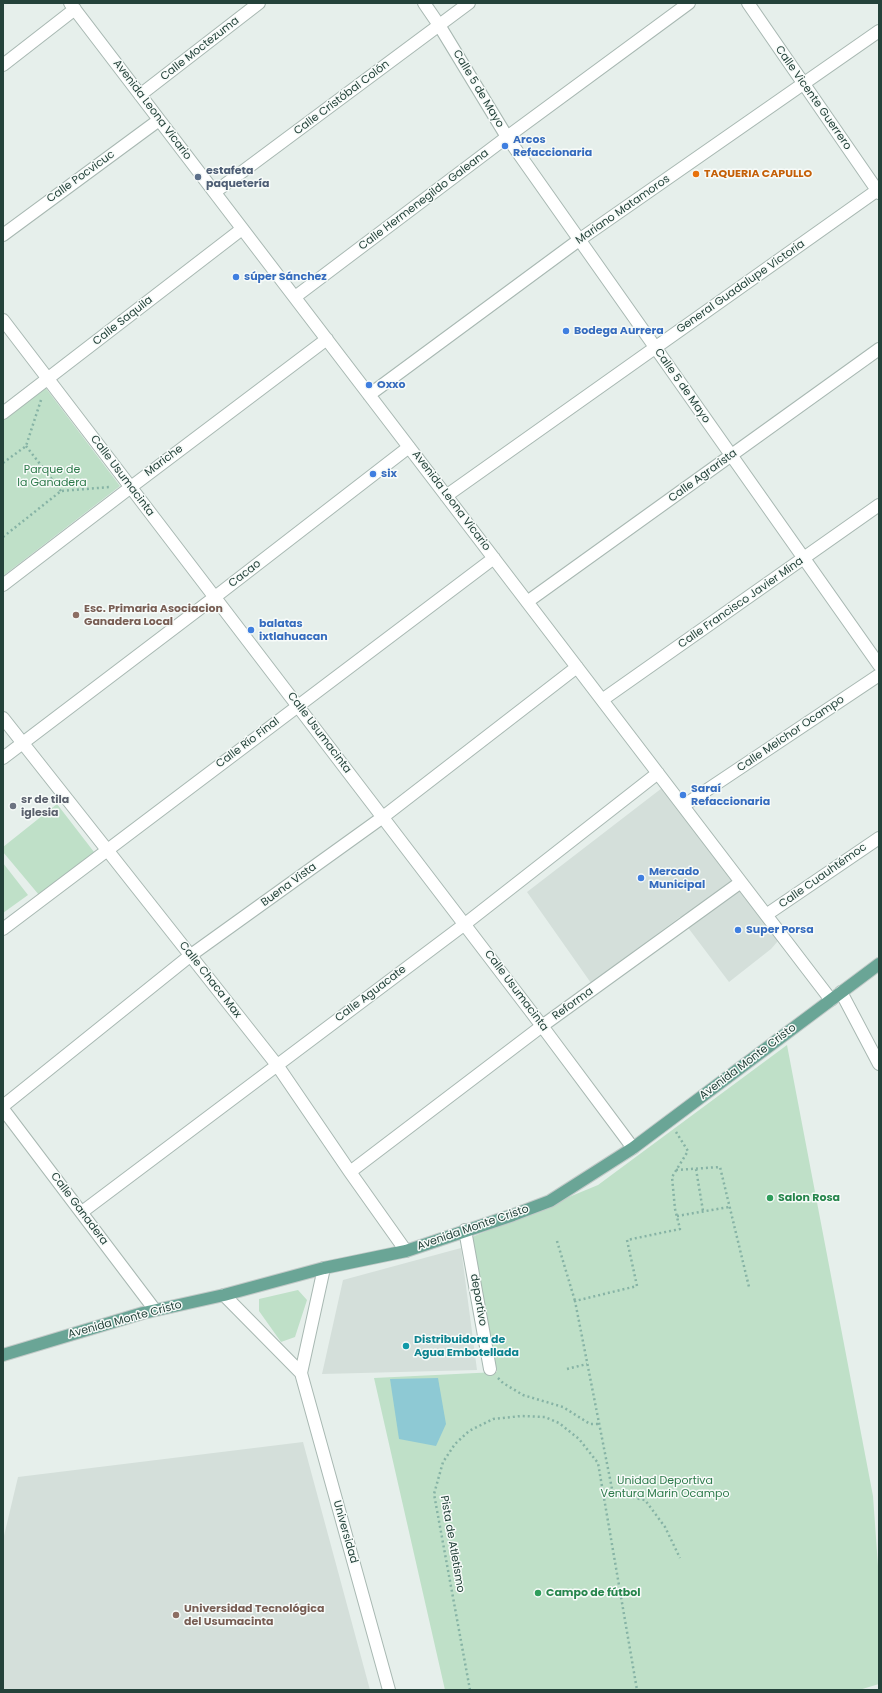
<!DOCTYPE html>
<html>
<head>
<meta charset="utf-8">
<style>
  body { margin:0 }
  #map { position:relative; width:882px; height:1693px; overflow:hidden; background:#e6efeb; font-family:Poppins,sans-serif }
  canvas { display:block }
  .frame { position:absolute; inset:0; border:4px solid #24423a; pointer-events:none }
</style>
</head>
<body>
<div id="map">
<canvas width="882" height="1693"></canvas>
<div class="frame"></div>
</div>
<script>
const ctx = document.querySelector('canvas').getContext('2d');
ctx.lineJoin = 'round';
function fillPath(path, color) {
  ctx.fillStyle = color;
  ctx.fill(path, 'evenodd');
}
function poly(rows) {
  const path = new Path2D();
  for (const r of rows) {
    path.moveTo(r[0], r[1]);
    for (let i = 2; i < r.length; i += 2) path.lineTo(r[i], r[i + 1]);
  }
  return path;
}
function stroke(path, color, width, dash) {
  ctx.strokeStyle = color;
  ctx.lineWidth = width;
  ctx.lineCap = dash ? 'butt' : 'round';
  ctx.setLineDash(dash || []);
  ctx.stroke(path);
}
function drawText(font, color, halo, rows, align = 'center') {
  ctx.font = font + ' Poppins,sans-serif';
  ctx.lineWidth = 3;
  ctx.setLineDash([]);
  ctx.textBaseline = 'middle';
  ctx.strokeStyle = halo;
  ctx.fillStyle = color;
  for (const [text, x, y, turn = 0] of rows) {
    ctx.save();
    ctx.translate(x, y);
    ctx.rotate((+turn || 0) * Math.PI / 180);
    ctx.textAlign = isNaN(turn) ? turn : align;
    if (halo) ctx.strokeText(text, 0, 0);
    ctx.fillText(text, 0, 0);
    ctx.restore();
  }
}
const built = poly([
  [662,788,778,941,771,949,729,982,680,917,591,983,527,892],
  [461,1248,477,1370,322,1374,343,1280],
  [303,1442,370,1690,3,1690,3,1540,18,1477]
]);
const green = poly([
  [45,387,120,486,3,576,3,419],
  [57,804,94,852,39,895,3,852,3,847],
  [3,863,28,895,3,913],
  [787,1045,873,1496,879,1580,879,1684,859,1690,445,1690,374,1378,497,1372,472,1237,598,1185],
  [298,1290,307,1300,295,1337,281,1342,259,1311,259,1299]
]);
const water = poly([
  [438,1378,446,1424,436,1446,399,1439,390,1379]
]);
const path = poly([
  [26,446,61,491],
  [3,463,26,446,41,400],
  [3,537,61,491,110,487],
  [696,1169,703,1211],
  [676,1170,720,1167,749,1287],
  [677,1216,729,1207],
  [557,1241,575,1301],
  [567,1369,587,1364],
  [498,1378,503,1383,523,1395,563,1407,590,1424,599,1424],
  [613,1494,645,1500,665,1527,680,1558],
  [604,1497,613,1494,575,1301,637,1286,627,1240,680,1229,675,1209,672,1177,688,1151,676,1132],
  [470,1690,434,1494,443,1462,455,1444,469,1431,493,1419,521,1416,545,1417,559,1423,579,1439,598,1463,637,1690]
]);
const minor = poly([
  [70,3,831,1000],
  [424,3,439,25,507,137,879,665],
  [748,3,879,193],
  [3,65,75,9],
  [140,95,259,3],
  [215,192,469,3],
  [3,235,159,120],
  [295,297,507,137,689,3],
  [3,320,542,1026,633,1148],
  [369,395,579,240,879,31],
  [3,413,242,229],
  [446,496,879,189],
  [3,585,131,487,327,339],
  [527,602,879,349],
  [602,700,879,505],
  [3,718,277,1065,350,1172,406,1251],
  [3,758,215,597,409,447],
  [683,806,879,675],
  [766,915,879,838],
  [3,929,494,558],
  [841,992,879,1064],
  [3,1106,191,955,383,817,577,667],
  [3,1109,155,1310],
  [350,1172,542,1026,741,882],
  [82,1212,465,924,658,773],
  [465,1230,490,1369],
  [224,1295,301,1373,324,1268],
  [301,1373,389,1690]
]);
const major = poly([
  [3,1355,143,1313,224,1295,324,1268,406,1251,513,1215,550,1201,633,1148,879,964]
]);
const markers = [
  [505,146,4,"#3f7fe0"],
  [696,174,4,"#e8710a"],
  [198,177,4,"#5c6f8a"],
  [236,277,4,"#3f7fe0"],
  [566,331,4,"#3f7fe0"],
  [369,385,4,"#3f7fe0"],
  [373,474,4,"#3f7fe0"],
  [76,615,4,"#8d6e63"],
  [251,630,4,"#3f7fe0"],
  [683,795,4,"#3f7fe0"],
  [13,806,4,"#6b7280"],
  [641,878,4,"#3f7fe0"],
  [738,930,4,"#3f7fe0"],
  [770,1198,4,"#2e9e5b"],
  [406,1346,4,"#0f9aa8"],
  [538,1593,4,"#2e9e5b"],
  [176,1615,4,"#8d6e63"]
];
const streetNames = [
  ["Calle Moctezuma",200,49,-38],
  ["Calle 5 de Mayo",478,89,59],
  ["Calle Cristóbal Colón",342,98,-37],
  ["Calle Vicente Guerrero",813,98,55],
  ["Avenida Leona Vicario",152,110,53],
  ["Calle Pocvicuc",81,177,-36],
  ["Calle Hermenegildo Galeana",424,200,-37],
  ["Mariano Matamoros",623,210,-35],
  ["General Guadalupe Victoria",741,287,-35],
  ["Calle Saquila",123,321,-38],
  ["Calle 5 de Mayo",682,386,55],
  ["Mariche",164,461,-37],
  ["Calle Usumacinta",122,476,53],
  ["Calle Agrarista",703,476,-36],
  ["Avenida Leona Vicario",451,501,53],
  ["Cacao",245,574,-38],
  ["Calle Francisco Javier Mina",741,603,-35],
  ["Calle Usumacinta",319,733,53],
  ["Calle Melchor Ocampo",791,734,-34],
  ["Calle Río Final",248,743,-37],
  ["Calle Cuauhtémoc",823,876,-35],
  ["Buena Vista",289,885,-36],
  ["Calle Chaca Max",210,980,52],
  ["Calle Usumacinta",516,991,53],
  ["Calle Aguacate",371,994,-37],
  ["Reforma",573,1004,-36],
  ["Avenida Monte Cristo",748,1062,-37],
  ["Calle Ganadera",79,1209,53],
  ["Avenida Monte Cristo",473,1228,-19],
  ["deportivo",478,1300,80],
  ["Avenida Monte Cristo",125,1320,-15],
  ["Universidad",345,1532,74],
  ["Pista de Atletismo",452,1544,80]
];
const shopNames = [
  ["Arcos",513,140],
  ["Refaccionaria",513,153],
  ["súper Sánchez",244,277],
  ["Bodega Aurrera",574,331],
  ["Oxxo",377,385],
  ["six",381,474],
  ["balatas",259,624],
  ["ixtlahuacan",259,637],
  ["Saraí",691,789],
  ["Refaccionaria",691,802],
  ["Mercado",649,872],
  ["Municipal",649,885],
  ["Super Porsa",746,930]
];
const serviceNames = [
  ["estafeta",206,171],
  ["paquetería",206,184]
];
const foodNames = [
  ["TAQUERIA CAPULLO",704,174]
];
const parkNames = [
  ["Parque de",52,470],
  ["la Ganadera",52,483],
  ["Unidad Deportiva",665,1481],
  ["Ventura Marin Ocampo",665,1494]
];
const educationNames = [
  ["Esc. Primaria Asociacion",84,609],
  ["Ganadera Local",84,622],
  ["Universidad Tecnológica",184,1609],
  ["del Usumacinta",184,1622]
];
const worshipNames = [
  ["sr de tila",21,800],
  ["iglesia",21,813]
];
const leisureNames = [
  ["Salon Rosa",778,1198],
  ["Campo de fútbol",546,1593]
];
const cultureNames = [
  ["Distribuidora de",414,1340],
  ["Agua Embotellada",414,1353]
];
fillPath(built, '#d4dfda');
fillPath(green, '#bfe0c8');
fillPath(water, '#8ec9d4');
stroke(minor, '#a8b8b2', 14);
stroke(major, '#c2cac8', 14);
stroke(path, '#86b3a5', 2.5, [2, 3]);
stroke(minor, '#fff', 12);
stroke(major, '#6aa596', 12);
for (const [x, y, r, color] of markers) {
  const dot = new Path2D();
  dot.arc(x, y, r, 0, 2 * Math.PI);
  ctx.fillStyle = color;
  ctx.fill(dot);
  stroke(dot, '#f7fbf9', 1.5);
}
drawText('11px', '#24423a', '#f7fbf9', streetNames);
drawText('bold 11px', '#366cbe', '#f7fbf9', shopNames, 'left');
drawText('bold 11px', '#4e5e75', '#f7fbf9', serviceNames, 'left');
drawText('bold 11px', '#c56008', '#f7fbf9', foodNames, 'left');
drawText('11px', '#2d7a4b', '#f7fbf9', parkNames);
drawText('bold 11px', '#785e54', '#f7fbf9', educationNames, 'left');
drawText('bold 11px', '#5b616d', '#f7fbf9', worshipNames, 'left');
drawText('bold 11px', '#27864d', '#f7fbf9', leisureNames, 'left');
drawText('bold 11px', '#0d838f', '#f7fbf9', cultureNames, 'left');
</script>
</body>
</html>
